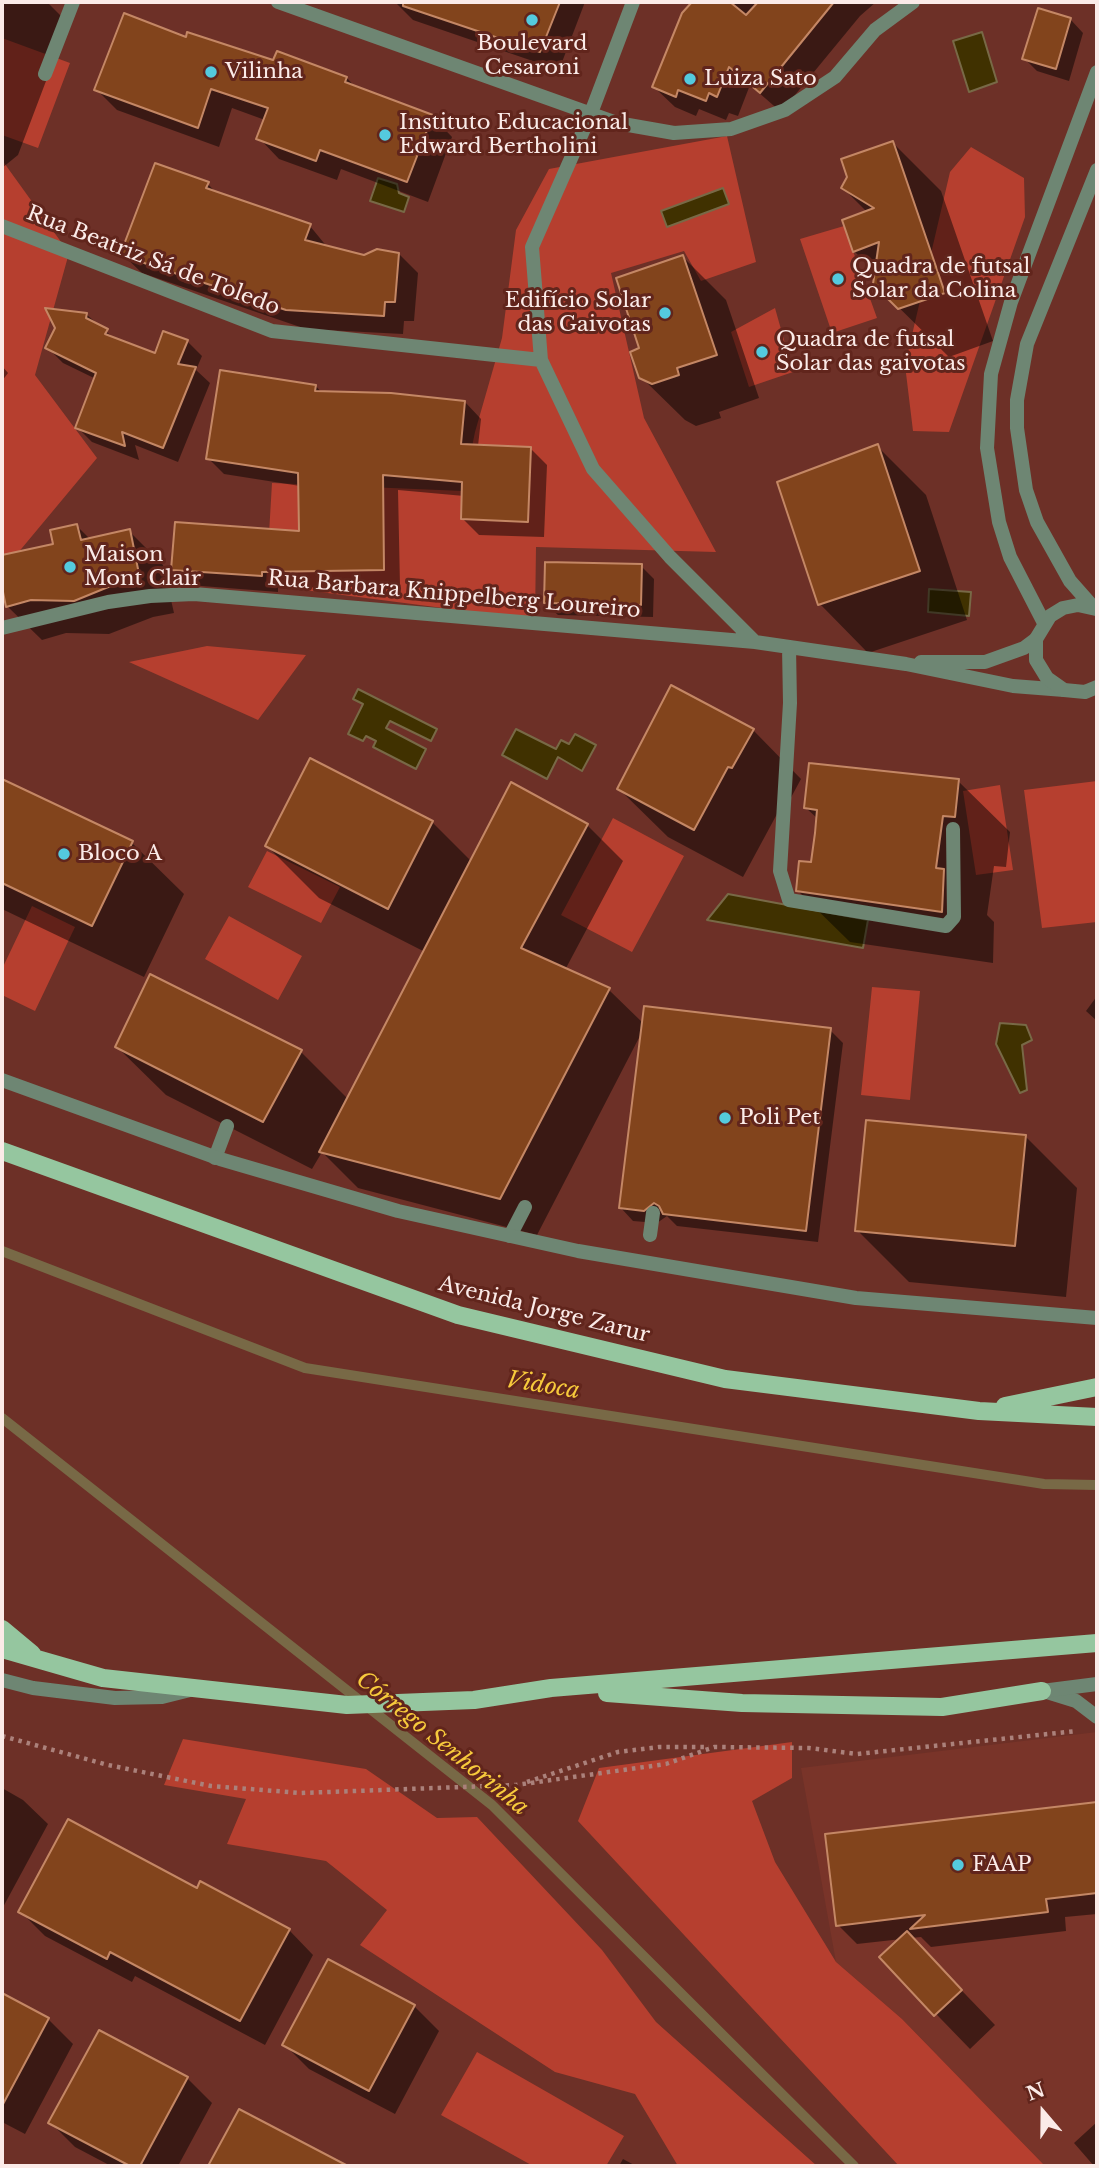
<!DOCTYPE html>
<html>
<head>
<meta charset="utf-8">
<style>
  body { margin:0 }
  #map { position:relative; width:1099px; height:2168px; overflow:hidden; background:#6d3027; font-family:"Libre Baskerville",serif }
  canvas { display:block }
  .frame { position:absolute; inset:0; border:4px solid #fbebe8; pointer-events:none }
  .north { position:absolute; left:1008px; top:2077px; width:70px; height:70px; -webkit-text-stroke:5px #61251c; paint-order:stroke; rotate:340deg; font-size:19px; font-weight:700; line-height:28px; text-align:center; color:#fbebe8 }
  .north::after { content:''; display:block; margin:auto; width:24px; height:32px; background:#fbebe8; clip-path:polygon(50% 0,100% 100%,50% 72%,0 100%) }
</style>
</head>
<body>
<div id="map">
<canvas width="1099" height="2168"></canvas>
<div class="frame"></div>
<div class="north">N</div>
</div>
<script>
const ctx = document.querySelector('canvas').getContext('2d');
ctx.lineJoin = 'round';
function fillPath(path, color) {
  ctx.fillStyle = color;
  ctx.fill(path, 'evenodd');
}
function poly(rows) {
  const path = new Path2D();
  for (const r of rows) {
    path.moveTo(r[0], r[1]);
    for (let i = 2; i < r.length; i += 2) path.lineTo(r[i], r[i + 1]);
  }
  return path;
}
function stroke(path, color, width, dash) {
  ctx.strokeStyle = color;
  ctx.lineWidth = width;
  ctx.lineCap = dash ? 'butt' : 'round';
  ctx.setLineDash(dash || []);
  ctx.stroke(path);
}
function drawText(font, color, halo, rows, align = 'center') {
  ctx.font = font + ' "Libre Baskerville",serif';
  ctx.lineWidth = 6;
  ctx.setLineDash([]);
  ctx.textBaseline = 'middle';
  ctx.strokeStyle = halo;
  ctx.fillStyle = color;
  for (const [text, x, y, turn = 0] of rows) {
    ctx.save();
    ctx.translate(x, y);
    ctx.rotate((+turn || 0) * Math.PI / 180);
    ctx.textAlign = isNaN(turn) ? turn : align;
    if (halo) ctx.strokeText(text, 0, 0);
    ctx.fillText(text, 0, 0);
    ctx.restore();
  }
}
const built = poly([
  [1097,1732,1097,2166,1045,2166,902,2019,836,1962,801,1768]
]);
const green = poly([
  [2,38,70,63,38,148,2,135],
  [727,136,756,262,701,281,684,251,611,273,644,418,716,552,536,547,535,620,266,585,272,483,463,491,475,432,502,338,516,230,549,169],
  [971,147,1024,178,1025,217,949,432,913,431,905,365,950,172],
  [2,160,69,253,35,375,97,458,2,572],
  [844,226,877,318,832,333,800,239],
  [775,308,793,372,749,387,731,332],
  [207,646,306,655,258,720,129,662],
  [1097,781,1097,922,1042,928,1024,790],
  [1000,785,1013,870,976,875,963,791],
  [613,818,684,856,632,952,561,915],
  [267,851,340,887,321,923,248,887],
  [32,906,75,927,35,1011,2,995,2,969],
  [229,916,302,956,278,1000,205,959],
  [872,987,920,991,910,1100,861,1095],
  [183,1739,366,1769,437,1818,477,1817,602,1950,656,2022,817,2166,678,2166,635,2094,555,2072,360,1945,387,1910,326,1861,227,1844,246,1799,164,1785],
  [792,1742,792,1778,752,1801,775,1862,836,1962,902,2019,1045,2166,899,2166,578,1821,599,1768],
  [477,2052,624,2136,606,2166,533,2166,441,2115]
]);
const water = poly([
  [982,32,997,82,969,92,953,41,982,32],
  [378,178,397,184,399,193,409,197,404,212,370,201,378,178],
  [723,188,729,204,667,227,661,211,723,188],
  [929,589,971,592,969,616,928,612,929,589],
  [358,689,437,729,431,741,390,721,386,728,426,749,416,769,373,747,376,741,366,736,363,741,348,734,363,704,353,699,358,689],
  [516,729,556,749,561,740,569,744,575,734,596,745,582,771,558,757,547,779,502,755,516,729],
  [728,894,868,920,863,948,707,920,728,894],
  [1000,1023,1026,1025,1032,1040,1022,1045,1027,1090,1020,1093,996,1044,1000,1023]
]);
const shadow = poly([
  [2,2,47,2,68,23,18,155,2,168],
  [395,2,585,2,559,70,413,20],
  [694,2,876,2,860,16,781,112,750,85,738,116,729,113,726,120,699,109,696,116,675,107,654,87,683,14],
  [1039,10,1071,20,1083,33,1069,81,1037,71,1024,58],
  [187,39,274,62,278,53,347,78,356,88,432,116,452,137,428,202,341,169,337,180,279,159,259,138,265,120,232,108,219,147,117,110,96,89],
  [893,143,941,191,993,341,949,357,875,284,877,274,854,251,868,213,843,188],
  [208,184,217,194,310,226,328,248,364,257,399,254,418,273,414,321,404,321,403,334,306,329,142,273,122,254],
  [683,257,726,300,759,398,719,412,721,418,696,426,685,420,641,377,641,349],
  [86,314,116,340,157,355,187,341,202,356,196,370,210,383,178,462,135,445,139,460,92,442,77,427,96,379,63,363,48,348],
  [2,366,8,373,2,381],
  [316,386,322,393,465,402,481,419,478,446,531,449,547,465,544,537,479,535,463,519,464,496,398,490,400,586,278,588,278,592,189,585,173,569,300,533,300,486,224,474,208,458],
  [878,447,926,495,967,620,868,653,820,604,780,483],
  [77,526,90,539,129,531,163,565,174,613,153,617,109,634,66,633,42,640,7,606,2,579,2,557,55,546],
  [641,566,654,579,653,617,558,615,545,603],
  [753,730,801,779,781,816,777,814,743,877,668,837,619,789],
  [311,761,432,822,472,862,587,825,623,861,565,970,609,990,644,1024,830,1030,843,1043,818,1242,677,1226,667,1216,657,1223,633,1221,621,1208,642,1032,537,1235,358,1188,322,1152,312,1169,166,1095,117,1047,301,1052,348,1099,425,952,319,898,267,846],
  [2,781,132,843,184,894,144,977,2,909],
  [958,781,1010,832,1006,867,994,866,987,915,994,922,993,963,850,942,798,891,813,864,818,819,806,808],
  [1097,996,1097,1021,1086,1011],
  [1026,1137,1077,1188,1066,1297,909,1282,857,1230],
  [2,1788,23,1800,48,1824,2,1909],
  [1097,1804,1097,1914,1065,1917,1066,1931,931,1947,921,1937,911,1938,995,2025,970,2049,882,1958,902,1939,857,1944,838,1925,827,1836],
  [197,1890,289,1930,313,1955,265,2045,135,1976,132,1982,45,1936,20,1911],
  [329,1961,414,2006,439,2031,395,2114,309,2069,284,2044],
  [2,1995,48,2019,73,2044,25,2134,2,2122],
  [187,2078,212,2103,178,2166,111,2166,75,2147,51,2123],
  [240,2111,325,2156,335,2166,210,2166],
  [1097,2122,1097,2166,1094,2166,1074,2143],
  [623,2159,636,2166,619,2166]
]);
const stream = poly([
  [2,1251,305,1368,1044,1484,1097,1485],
  [2,1418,492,1805,854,2166]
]);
const building = poly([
  [403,2,560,2,540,52,403,6,403,2],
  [692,2,730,2,746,15,758,2,834,2,760,93,729,67,717,97,709,93,706,101,678,90,676,97,652,87,682,13,692,2],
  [1038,8,1071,18,1056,69,1022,59,1038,8],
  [124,13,186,37,187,32,273,60,277,51,347,77,345,82,433,115,407,182,320,150,316,161,256,139,268,108,211,89,198,128,94,90,124,13],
  [893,141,945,293,898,309,873,284,879,242,853,252,842,220,874,208,841,188,847,177,841,159,893,141],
  [155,163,209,182,206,188,311,224,305,240,364,255,377,249,399,253,395,302,385,302,384,316,286,310,120,255,155,163],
  [683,255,717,355,677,368,679,375,652,384,639,378,630,352,639,348,616,278,683,255],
  [45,308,87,313,86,318,108,329,105,334,155,353,163,331,188,340,178,364,196,367,163,448,122,432,125,446,75,428,96,373,45,348,55,328,45,308],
  [220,370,316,385,315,391,391,393,465,401,461,444,531,447,528,522,461,519,462,482,383,475,384,570,262,572,262,576,171,570,175,522,299,531,298,473,206,459,220,370],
  [878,444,920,571,818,605,777,482,878,444],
  [77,524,81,540,130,529,140,579,118,583,74,601,31,600,6,607,2,587,2,555,53,544,50,530,77,524],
  [545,562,642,564,641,605,544,603,545,562],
  [671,685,754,729,732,768,728,767,694,830,617,789,671,685],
  [310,758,433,821,388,909,265,846,310,758],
  [809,763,959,779,955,817,943,816,936,868,944,869,942,912,796,891,799,861,811,862,815,833,817,810,804,808,809,763],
  [2,779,133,841,92,926,2,883,2,779],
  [511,782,588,824,521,948,610,988,500,1199,319,1152,511,782],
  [150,974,302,1050,263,1122,115,1047,150,974],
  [644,1006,831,1028,806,1231,663,1214,659,1206,654,1203,644,1211,619,1208,644,1006],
  [866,1120,1026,1135,1015,1246,855,1231,866,1120],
  [1097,1802,1097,1893,1046,1899,1048,1912,910,1929,925,1915,836,1926,825,1834,1097,1802],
  [68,1819,197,1888,200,1881,290,1929,240,2021,110,1952,107,1959,18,1912,68,1819],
  [907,1931,962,1990,934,2016,879,1957,907,1931],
  [328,1959,415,2005,369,2091,282,2045,328,1959],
  [2,1993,49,2018,2,2106,2,1993],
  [99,2030,188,2077,140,2166,130,2166,48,2123,99,2030],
  [239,2109,348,2166,208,2166,239,2109]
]);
const path = poly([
  [2,1736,108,1765,211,1786,301,1793,516,1785,666,1764,714,1747,809,1748,857,1754,1077,1731],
  [527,1782,618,1752,659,1747,709,1747]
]);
const service = poly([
  [45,74,73,2],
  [215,1158,227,1126],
  [650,1235,653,1213],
  [510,1236,525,1207],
  [1047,1692,1076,1701,1097,1717]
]);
const minor = poly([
  [278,2,617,123,674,133,731,129,785,110,835,77,875,30,913,2],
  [633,2,591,113,532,247,541,360,593,469,670,557,755,642],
  [2,226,272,331,541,360],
  [2,628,108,602,150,596,194,594,755,642,906,664,1013,686,1064,690],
  [789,647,790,703,780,871,789,900,946,926,954,917,953,829],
  [921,662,985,662,1024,648,1036,639],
  [2,1080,220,1159,398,1211,578,1251,856,1298,1097,1318],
  [2,1680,33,1688,115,1698,162,1697,190,1690],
  [1042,1691,1097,1684]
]);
const tertiary = poly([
  [1093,607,1070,581,1037,522,1026,490,1017,428,1017,400,1027,344,1097,170],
  [1096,609,1078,605,1063,608,1050,616,1036,639,1036,660,1047,678,1064,690,1085,692,1097,687],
  [1044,623,1010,557,999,522,987,448,991,374,1011,302,1097,72]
]);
const primary = poly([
  [2,1151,458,1315,725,1379,979,1411,1097,1417],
  [1005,1406,1097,1387],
  [2,1629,32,1654],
  [2,1649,103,1678,347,1705,474,1700,551,1688,1097,1643],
  [607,1693,742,1703,942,1707,1042,1691]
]);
const markers = [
  [532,20,7,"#54cade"],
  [211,72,7,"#54cade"],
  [690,79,7,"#54cade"],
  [385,135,7,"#54cade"],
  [838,279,7,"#54cade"],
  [665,313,7,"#54cade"],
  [762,352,7,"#54cade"],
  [70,567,7,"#54cade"],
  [64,854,7,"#54cade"],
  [725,1118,7,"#54cade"],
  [958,1865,7,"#54cade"]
];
const poiNames = [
  ["Boulevard",532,44,"center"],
  ["Cesaroni",532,68,"center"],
  ["Vilinha",225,72],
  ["Luiza Sato",704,79],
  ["Instituto Educacional",399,123],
  ["Edward Bertholini",399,147],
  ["Quadra de futsal",852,267],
  ["Solar da Colina",852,291],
  ["Edifício Solar",651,301,"right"],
  ["das Gaivotas",651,325,"right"],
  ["Quadra de futsal",776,340],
  ["Solar das gaivotas",776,364],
  ["Maison",84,555],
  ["Mont Clair",84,579],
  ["Bloco A",78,854],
  ["Poli Pet",739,1118],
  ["FAAP",972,1865]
];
const streetNames = [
  ["Rua Beatriz Sá de Toledo",153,261,21],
  ["Rua Barbara Knippelberg Loureiro",454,595,5],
  ["Avenida Jorge Zarur",544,1310,14]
];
const waterNames = [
  ["Vidoca",543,1386,9],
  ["Córrego Senhorinha",442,1744,39]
];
fillPath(built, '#793429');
fillPath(green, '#b63f2f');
fillPath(water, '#403100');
stroke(water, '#786946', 2);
fillPath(shadow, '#0007');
stroke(stream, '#786946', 10);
fillPath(building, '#82441c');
stroke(building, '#c48765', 2);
stroke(path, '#ab817b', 4.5, [3.5, 5]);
stroke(service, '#6e8673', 14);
stroke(minor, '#6e8673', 14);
stroke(tertiary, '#6e8673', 14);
stroke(primary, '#95c69f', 18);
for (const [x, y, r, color] of markers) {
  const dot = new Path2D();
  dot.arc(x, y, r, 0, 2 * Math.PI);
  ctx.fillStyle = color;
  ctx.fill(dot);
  stroke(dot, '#61251c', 2.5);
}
drawText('21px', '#fbebe8', '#61251c', poiNames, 'left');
drawText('21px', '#fbebe8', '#61251c', streetNames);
drawText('italic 23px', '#f7ca3c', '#61251c', waterNames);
</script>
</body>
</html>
